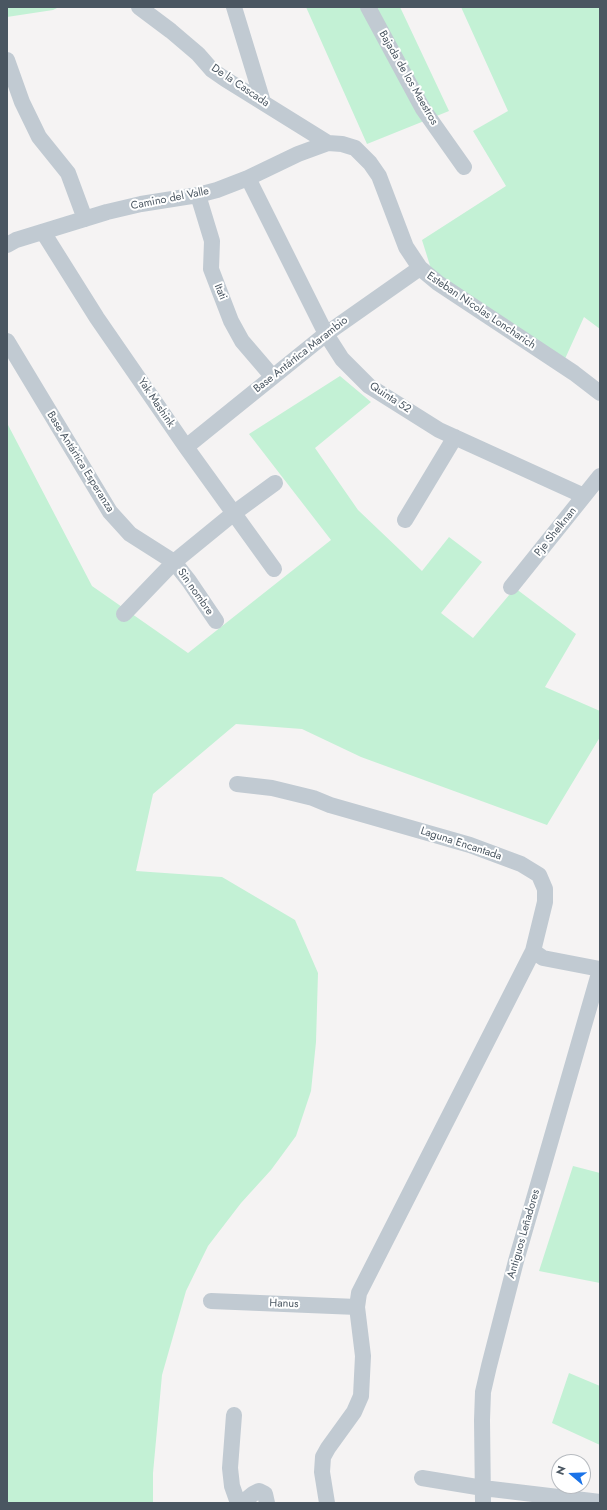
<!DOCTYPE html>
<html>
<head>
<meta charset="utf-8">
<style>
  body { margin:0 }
  #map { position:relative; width:607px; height:1510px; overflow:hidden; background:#f5f3f3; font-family:Jost,sans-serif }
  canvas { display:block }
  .frame { position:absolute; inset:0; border:8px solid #4a5661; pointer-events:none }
  .north { position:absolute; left:551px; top:1454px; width:40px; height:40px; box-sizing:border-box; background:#fff; border:1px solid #b7bbc0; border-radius:50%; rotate:289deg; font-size:11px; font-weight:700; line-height:16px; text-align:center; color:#4a5661 }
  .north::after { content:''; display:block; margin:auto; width:14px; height:18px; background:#1a73e8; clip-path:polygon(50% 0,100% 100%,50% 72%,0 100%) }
</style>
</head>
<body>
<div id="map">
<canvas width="607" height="1510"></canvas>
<div class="frame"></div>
<div class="north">N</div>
</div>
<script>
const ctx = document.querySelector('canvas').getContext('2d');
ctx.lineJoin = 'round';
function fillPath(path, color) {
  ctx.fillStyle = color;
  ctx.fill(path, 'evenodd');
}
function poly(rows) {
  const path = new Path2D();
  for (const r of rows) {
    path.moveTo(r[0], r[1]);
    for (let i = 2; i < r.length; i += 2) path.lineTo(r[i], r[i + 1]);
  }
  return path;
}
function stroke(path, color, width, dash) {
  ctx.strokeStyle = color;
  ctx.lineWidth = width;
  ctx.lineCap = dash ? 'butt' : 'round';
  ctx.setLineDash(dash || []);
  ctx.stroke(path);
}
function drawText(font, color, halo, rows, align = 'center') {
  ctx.font = font + ' Jost,sans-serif';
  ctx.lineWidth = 4;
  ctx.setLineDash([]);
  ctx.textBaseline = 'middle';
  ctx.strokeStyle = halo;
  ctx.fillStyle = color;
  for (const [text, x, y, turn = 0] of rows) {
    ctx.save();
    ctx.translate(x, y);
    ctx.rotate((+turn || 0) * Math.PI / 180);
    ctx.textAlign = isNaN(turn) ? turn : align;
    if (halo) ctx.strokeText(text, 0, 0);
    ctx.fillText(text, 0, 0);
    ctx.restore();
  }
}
const green = poly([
  [7,7,59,7,53,10,7,17],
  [306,7,400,7,449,111,367,144],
  [461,7,600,7,600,329,584,317,564,361,432,272,422,240,506,186,473,131,508,111],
  [340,376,371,402,315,448,358,510,422,571,449,537,482,562,441,613,473,638,515,588,576,634,545,687,600,711,600,737,547,825,361,757,302,729,236,724,153,794,136,871,222,877,295,920,318,973,316,1042,311,1091,296,1136,271,1170,241,1203,208,1246,186,1291,162,1375,153,1473,153,1503,7,1503,7,423,92,586,188,653,331,540,249,434],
  [573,1166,600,1173,600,1283,539,1271],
  [569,1373,600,1386,600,1445,552,1423]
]);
const minor = poly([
  [139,7,171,31,198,54,212,70,225,79,328,143,342,144,355,148,370,163,379,176,406,247,420,268,438,283,574,373,600,393],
  [234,7,263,102],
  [368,7,423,109,464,167],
  [7,60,22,102,39,137,68,173,85,219],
  [248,178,326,334,342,359,369,386,439,430,584,496],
  [198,195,212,241,211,269,231,321,242,341,272,376],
  [43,232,97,318,186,447,274,569],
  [7,245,16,240,107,212,141,204,198,195,217,190,248,178,298,154,328,143],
  [7,341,110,512,130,534,174,562,189,581,216,621],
  [186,447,326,334,420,268],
  [405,520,455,437],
  [511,587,600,476],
  [124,614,174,562,234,513,275,483],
  [237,784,272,788,313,798,330,805,470,845,521,864,539,875,545,889,545,902,533,951,543,958,600,969],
  [211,1301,357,1307],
  [234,1415,230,1468,232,1486,238,1503],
  [422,1478,483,1488,600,1502],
  [242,1503,253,1494,259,1491,265,1494,267,1503],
  [327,1503,322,1472,323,1457,328,1448,354,1412,361,1396,363,1356,357,1307,359,1293,533,951],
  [483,1503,482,1420,483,1392,489,1366,516,1261,600,970]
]);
const streetNames = [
  ["Bajada de los Maestros",408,78,60],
  ["De la Cascada",240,86,34],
  ["Camino del Valle",170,199,-11],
  ["Itati",220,292,68],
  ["Esteban Nicolas Loncharich",481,311,34],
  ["Base Antártica Marambio",301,355,-38],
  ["Quinta 52",390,398,33],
  ["Yak Mashink",156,403,56],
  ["Base Antártica Esperanza",80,462,58],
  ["Pje Shelknan",556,532,-51],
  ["Sin nombre",195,592,55],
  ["Laguna Encantada",461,844,18],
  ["Antiguos Leñadores",524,1234,-74],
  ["Hanus",284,1304,2]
];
fillPath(green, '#c3f1d5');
stroke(minor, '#c1cad2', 16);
drawText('11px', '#4a5661', '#fff', streetNames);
</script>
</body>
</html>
